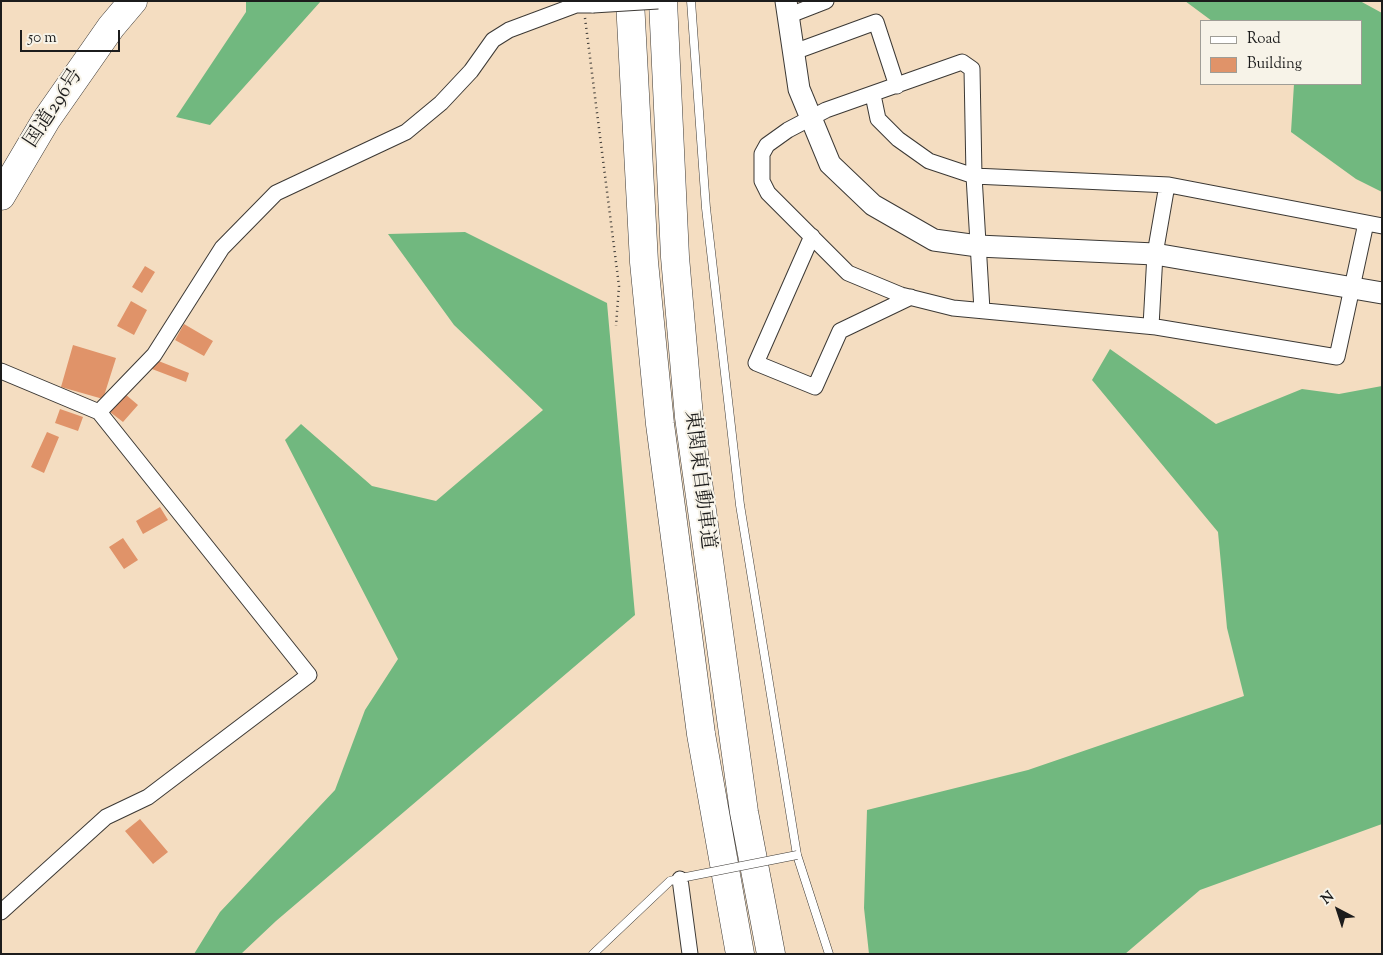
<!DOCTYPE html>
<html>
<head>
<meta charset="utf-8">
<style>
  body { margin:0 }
  #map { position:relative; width:1383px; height:955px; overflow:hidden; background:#f4ddc1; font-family:"Sorts Mill Goudy",serif }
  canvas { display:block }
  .frame { position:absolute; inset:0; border:2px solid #1c1c1c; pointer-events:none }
  .legend { position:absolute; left:1200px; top:20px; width:162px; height:65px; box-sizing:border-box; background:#f7f3e8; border:1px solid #9f9d96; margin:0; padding:6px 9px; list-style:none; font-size:15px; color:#1c1c1c }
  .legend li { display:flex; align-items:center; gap:10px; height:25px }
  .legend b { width:25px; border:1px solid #9f9d96 }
  .north { position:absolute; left:1313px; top:885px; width:50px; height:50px; -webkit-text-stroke:4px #f7f3e8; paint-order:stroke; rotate:320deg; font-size:14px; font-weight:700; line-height:20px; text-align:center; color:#1c1c1c }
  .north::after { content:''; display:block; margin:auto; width:18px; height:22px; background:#1c1c1c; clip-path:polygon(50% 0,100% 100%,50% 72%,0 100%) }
  .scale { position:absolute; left:20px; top:30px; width:100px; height:22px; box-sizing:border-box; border:2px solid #1c1c1c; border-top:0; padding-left:6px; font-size:15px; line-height:18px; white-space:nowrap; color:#1c1c1c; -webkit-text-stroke:4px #f7f3e8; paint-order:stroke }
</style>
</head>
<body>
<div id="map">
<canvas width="1383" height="955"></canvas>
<div class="frame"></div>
<ul class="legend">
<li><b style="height:6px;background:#fff"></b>Road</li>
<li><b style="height:14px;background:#e09369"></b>Building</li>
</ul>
<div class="north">N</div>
<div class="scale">50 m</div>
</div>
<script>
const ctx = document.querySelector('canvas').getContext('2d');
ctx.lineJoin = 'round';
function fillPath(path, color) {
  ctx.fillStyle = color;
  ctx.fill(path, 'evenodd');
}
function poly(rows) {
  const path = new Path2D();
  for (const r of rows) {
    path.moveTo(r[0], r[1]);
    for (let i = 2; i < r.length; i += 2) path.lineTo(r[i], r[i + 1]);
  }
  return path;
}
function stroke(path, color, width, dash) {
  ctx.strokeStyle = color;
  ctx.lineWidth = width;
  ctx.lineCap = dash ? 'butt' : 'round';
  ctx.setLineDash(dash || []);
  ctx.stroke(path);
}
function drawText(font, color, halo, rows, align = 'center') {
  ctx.font = font + ' "Sorts Mill Goudy","Noto Serif JP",serif';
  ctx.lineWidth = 4;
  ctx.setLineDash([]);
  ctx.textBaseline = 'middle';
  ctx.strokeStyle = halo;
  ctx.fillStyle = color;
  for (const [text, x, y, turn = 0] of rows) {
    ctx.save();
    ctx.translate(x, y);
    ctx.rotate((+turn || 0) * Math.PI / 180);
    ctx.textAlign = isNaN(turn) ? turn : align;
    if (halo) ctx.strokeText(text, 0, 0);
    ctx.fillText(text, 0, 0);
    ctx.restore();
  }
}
const forest = poly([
  [246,1,321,1,210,125,176,117,246,12],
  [1185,1,1360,1,1382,13,1382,192,1356,179,1291,132,1294,84,1362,84,1362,21,1212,21],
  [465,232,607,303,635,615,276,921,241,954,194,954,220,912,335,790,365,710,398,659,285,440,301,424,372,486,436,501,543,410,454,325,388,234],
  [1110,349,1216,424,1302,389,1339,394,1382,386,1382,824,1200,890,1125,954,869,954,864,908,867,810,1028,770,1244,696,1227,628,1218,532,1092,380]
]);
const building = poly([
  [145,266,155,272,142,293,132,287],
  [131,301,147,310,134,335,117,326],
  [184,324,213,341,204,356,175,340],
  [73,345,116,358,103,399,61,387],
  [156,360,189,373,186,382,152,369],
  [125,394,138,405,123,422,110,412],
  [60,409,83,417,78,431,55,423],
  [47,432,59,437,44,473,31,467],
  [160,507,168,520,143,534,136,521],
  [123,538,138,560,124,569,109,547],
  [140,819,168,852,153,864,125,831]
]);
const path = poly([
  [585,18,619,286,616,326]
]);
const lane = poly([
  [691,1,706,208,740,505,797,855,829,954],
  [593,954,670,881,682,878]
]);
const street = poly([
  [790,15,826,1],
  [794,52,876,22,897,86],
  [873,95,878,119,898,139,929,161,974,176,1169,185,1382,226],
  [812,236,756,363,815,387,840,331,911,297],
  [982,310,974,176,972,69,962,62,826,110,788,130,767,145,762,154,762,181,768,193,848,273,901,295,953,308,1156,327,1337,357,1366,223],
  [1151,326,1155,254,1167,185],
  [1,371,99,412,309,675,148,797,106,817,1,912],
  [99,412,154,355,222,248,276,193,406,132,441,103,471,71,493,40,509,30,576,5,593,5],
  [680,879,690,954]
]);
const secondary = poly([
  [786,1,799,89,830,164,873,205,934,240,978,246,1155,254,1382,293]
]);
const highway = poly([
  [630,1,644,262,660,424,701,734,740,954],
  [663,1,675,257,689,417,744,812,771,954],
  [1,196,46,120,111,27,133,1]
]);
const laneBridge = poly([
  [686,877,797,855]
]);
const streetBridge = poly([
  [593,5,658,1]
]);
const streetNames = [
  ["国道296号",55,109,-57],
  ["東関東自動車道",698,480,83]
];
fillPath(forest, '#71b87f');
fillPath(building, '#e09369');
stroke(lane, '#3c3935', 9);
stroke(street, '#3c3935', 17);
stroke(secondary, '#3c3935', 23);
stroke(highway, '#3c3935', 29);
stroke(path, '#3c3935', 2.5, [1, 4]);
stroke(lane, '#fff', 8);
stroke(street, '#fff', 15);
stroke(secondary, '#fff', 21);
stroke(highway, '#fff', 28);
stroke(laneBridge, '#3c3935', 9, []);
stroke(streetBridge, '#3c3935', 17, []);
stroke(laneBridge, '#fff', 8);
stroke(streetBridge, '#fff', 15);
drawText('20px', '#1c1c1c', '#f7f3e8', streetNames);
</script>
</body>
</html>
